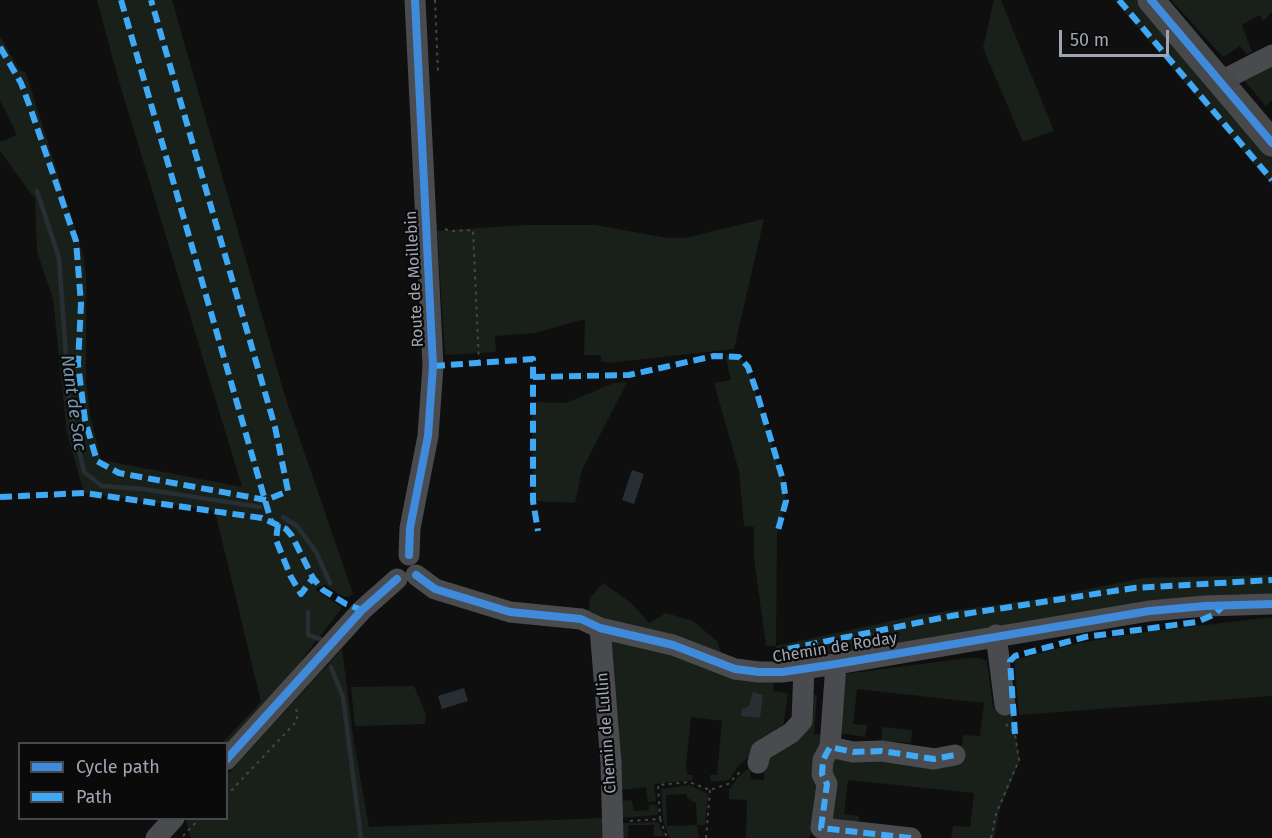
<!DOCTYPE html>
<html>
<head>
<meta charset="utf-8">
<style>
  body { margin:0 }
  #map { position:relative; width:1272px; height:838px; overflow:hidden; background:#0f0f10; font-family:"Fira Sans",sans-serif }
  canvas { display:block }
  .legend { position:absolute; left:18px; top:742px; width:210px; height:78px; box-sizing:border-box; background:#0a0a0b; border:2px solid #46484d; margin:0; padding:8px 10px; list-style:none; font-size:18px; color:#a0a6b1 }
  .legend li { display:flex; align-items:center; gap:12px; height:30px }
  .legend b { width:30px; border:2px solid #46484d }
  .scale { position:absolute; left:1059px; top:30px; width:110px; height:27px; box-sizing:border-box; border:3px solid #a0a6b1; border-top:0; padding-left:8px; font-size:18px; line-height:21px; white-space:nowrap; color:#a0a6b1; -webkit-text-stroke:4px #0a0a0b; paint-order:stroke }
</style>
</head>
<body>
<div id="map">
<canvas width="1272" height="838"></canvas>
<ul class="legend">
<li><b style="height:8px;background:#408adc"></b>Cycle path</li>
<li><b style="height:8px;background:#3fa9f5"></b>Path</li>
</ul>
<div class="scale">50 m</div>
</div>
<script>
const ctx = document.querySelector('canvas').getContext('2d');
ctx.lineJoin = 'round';
function fillPath(path, color) {
  ctx.fillStyle = color;
  ctx.fill(path, 'evenodd');
}
function poly(rows) {
  const path = new Path2D();
  for (const r of rows) {
    path.moveTo(r[0], r[1]);
    for (let i = 2; i < r.length; i += 2) path.lineTo(r[i], r[i + 1]);
  }
  return path;
}
function stroke(path, color, width, dash) {
  ctx.strokeStyle = color;
  ctx.lineWidth = width;
  ctx.lineCap = dash ? 'butt' : 'round';
  ctx.setLineDash(dash || []);
  ctx.stroke(path);
}
function drawText(font, color, halo, rows, align = 'center') {
  ctx.font = font + ' "Fira Sans",sans-serif';
  ctx.lineWidth = 4.5;
  ctx.setLineDash([]);
  ctx.textBaseline = 'middle';
  ctx.strokeStyle = halo;
  ctx.fillStyle = color;
  for (const [text, x, y, turn = 0] of rows) {
    ctx.save();
    ctx.translate(x, y);
    ctx.rotate((+turn || 0) * Math.PI / 180);
    ctx.textAlign = isNaN(turn) ? turn : align;
    if (halo) ctx.strokeText(text, 0, 0);
    ctx.fillText(text, 0, 0);
    ctx.restore();
  }
}
const green = poly([
  [97,0,172,0,284,393,353,594,348,597,340,595,325,584,315,589,342,608,302,659,305,663,227,748,226,744,222,743,261,702,215,511,84,493,67,433,53,299,37,252,35,199,0,151,0,142,17,135,0,100,0,36,19,69,26,73,83,254,86,275,86,380,90,415,101,460,242,487,118,78],
  [994,0,1001,0,1054,131,1023,142,983,48],
  [1114,0,1138,0,1272,156,1272,185],
  [1171,0,1272,0,1272,12,1263,21,1260,15,1242,25,1252,52,1247,54,1240,46,1223,57],
  [1272,62,1272,100,1266,106,1241,77],
  [764,219,734,349,608,363,601,361,601,355,584,355,585,319,535,333,495,336,496,352,445,355,437,231,524,225,595,225,667,238,685,238],
  [725,354,739,357,748,367,783,480,786,501,777,535,776,646,919,615,1039,599,1144,578,1272,575,1272,597,781,665,776,646,766,646,754,557,754,527,744,526,739,471,714,383,731,380],
  [627,382,582,470,575,503,533,501,532,402,566,403,614,383],
  [603,583,631,603,649,623,666,613,693,621,717,641,722,656,582,612,589,609,590,598],
  [1272,617,1272,696,1019,715,1014,660,1079,643,1131,634],
  [614,640,774,681,773,691,788,693,783,729,738,766,729,780,711,782,710,775,717,775,722,721,691,717,686,764,687,775,693,775,692,780,654,784,656,801,648,802,646,787,621,790,623,801,632,800,634,811,649,810,649,805,657,805,658,815,621,818,606,645],
  [342,649,354,743,369,827,604,818,604,838,191,838,186,821,188,819,226,818,227,775],
  [967,658,980,658,987,661,993,708,1013,716,1020,761,1000,808,994,838,951,838,953,826,970,827,974,793,848,780,844,814,859,816,859,827,834,822,829,808,831,758,961,753,963,735,980,736,984,703,857,689,853,724,867,725,865,737,839,733,845,674],
  [414,686,426,714,425,724,355,726,351,687],
  [809,694,817,695,814,734,826,735,814,827,809,838,746,838,747,800,729,799,729,790,738,777,751,767,750,779,764,780,765,758],
  [883,727,912,730,911,743,881,740],
  [689,785,708,794,705,825,697,825,699,838,669,838,663,819,661,789],
  [687,794,687,798,696,803,697,825,667,826,666,795],
  [658,822,664,836,654,836,654,825,629,825,628,838,622,838,622,823]
]);
const water = poly([
  [632,470,644,474,634,504,622,500],
  [464,688,468,701,442,709,438,696],
  [753,692,763,695,760,718,741,716,742,709,749,706]
]);
const stream = poly([
  [37,191,59,258,70,411,84,472,102,486,143,489,260,507],
  [283,517,297,526,316,552,330,583],
  [308,612,308,635,320,639],
  [331,667,343,697,361,838]
]);
const path = poly([
  [435,0,438,73],
  [445,229,450,231,473,230,479,363],
  [226,796,296,722,298,713,295,708],
  [660,819,667,838],
  [630,821,660,819,658,785,689,782,710,790,728,784,742,770],
  [183,836,200,818],
  [706,838,710,790],
  [991,838,996,814,1019,760,1015,734,1004,722]
]);
const minor = poly([
  [1221,81,1272,55],
  [409,555,410,528,428,436,433,366,415,0],
  [416,575,435,589,510,612,581,619,600,628,673,645,735,669,759,672,782,672,836,664,1149,611,1205,606,1272,604],
  [600,628,611,763,613,838],
  [996,635,1005,705],
  [830,747,836,664],
  [226,760,362,610,397,579],
  [758,763,761,751,791,733,802,721,804,668],
  [156,838,174,818],
  [911,838,821,828,827,784,822,774,823,760,830,747,853,752,882,751,934,759,955,755]
]);
const major = poly([
  [1151,0,1272,143]
]);
const quiet = poly([
  [121,0,271,521],
  [1119,0,1272,180],
  [0,47,21,83,30,107,76,241,81,304,78,364,85,420,97,461,119,473,266,500,288,491,275,427,151,0],
  [433,366,533,359,533,501,538,531],
  [533,377,629,375,714,356,739,357,748,367,757,393,783,480,786,501,777,534],
  [0,497,84,493,262,518,286,529,292,536,313,578,323,590,346,604,362,610],
  [278,524,276,540,291,577,301,594,313,578],
  [788,649,951,616,1134,588,1272,580],
  [1015,734,1010,661,1015,656,1085,637,1197,622,1215,614,1223,606],
  [911,838,821,828,827,784,822,774,823,760,830,747,853,752,882,751,934,759,955,755]
]);
const cycleway = poly([
  [1151,0,1272,143],
  [409,555,410,528,428,436,433,366,415,0],
  [416,575,435,589,510,612,581,619,600,628,673,645,735,669,759,672,782,672,836,664,1149,611,1205,606,1272,604],
  [226,760,362,610,397,579]
]);
const streetNames = [
  ["Route de Moillebin",415,279,-93],
  ["Chemin de Roday",835,648,-9],
  ["Chemin de Lullin",607,733,-94]
];
const waterNames = [
  ["Nant de Sac",73,403,82]
];
fillPath(green, '#19201a');
fillPath(water, '#272f34');
stroke(stream, '#272f34', 4.5);
stroke(path, '#45474a', 2, [3, 4.5]);
stroke(minor, '#4a4b4f', 21);
stroke(major, '#46484a', 27);
stroke(quiet, '#3fa9f5', 6, [12, 6]);
stroke(cycleway, '#408adc', 8);
drawText('16px', '#a0a6b1', '#0a0a0b', streetNames);
drawText('italic 18px', '#7696ad', '#0a0a0b', waterNames);
</script>
</body>
</html>
